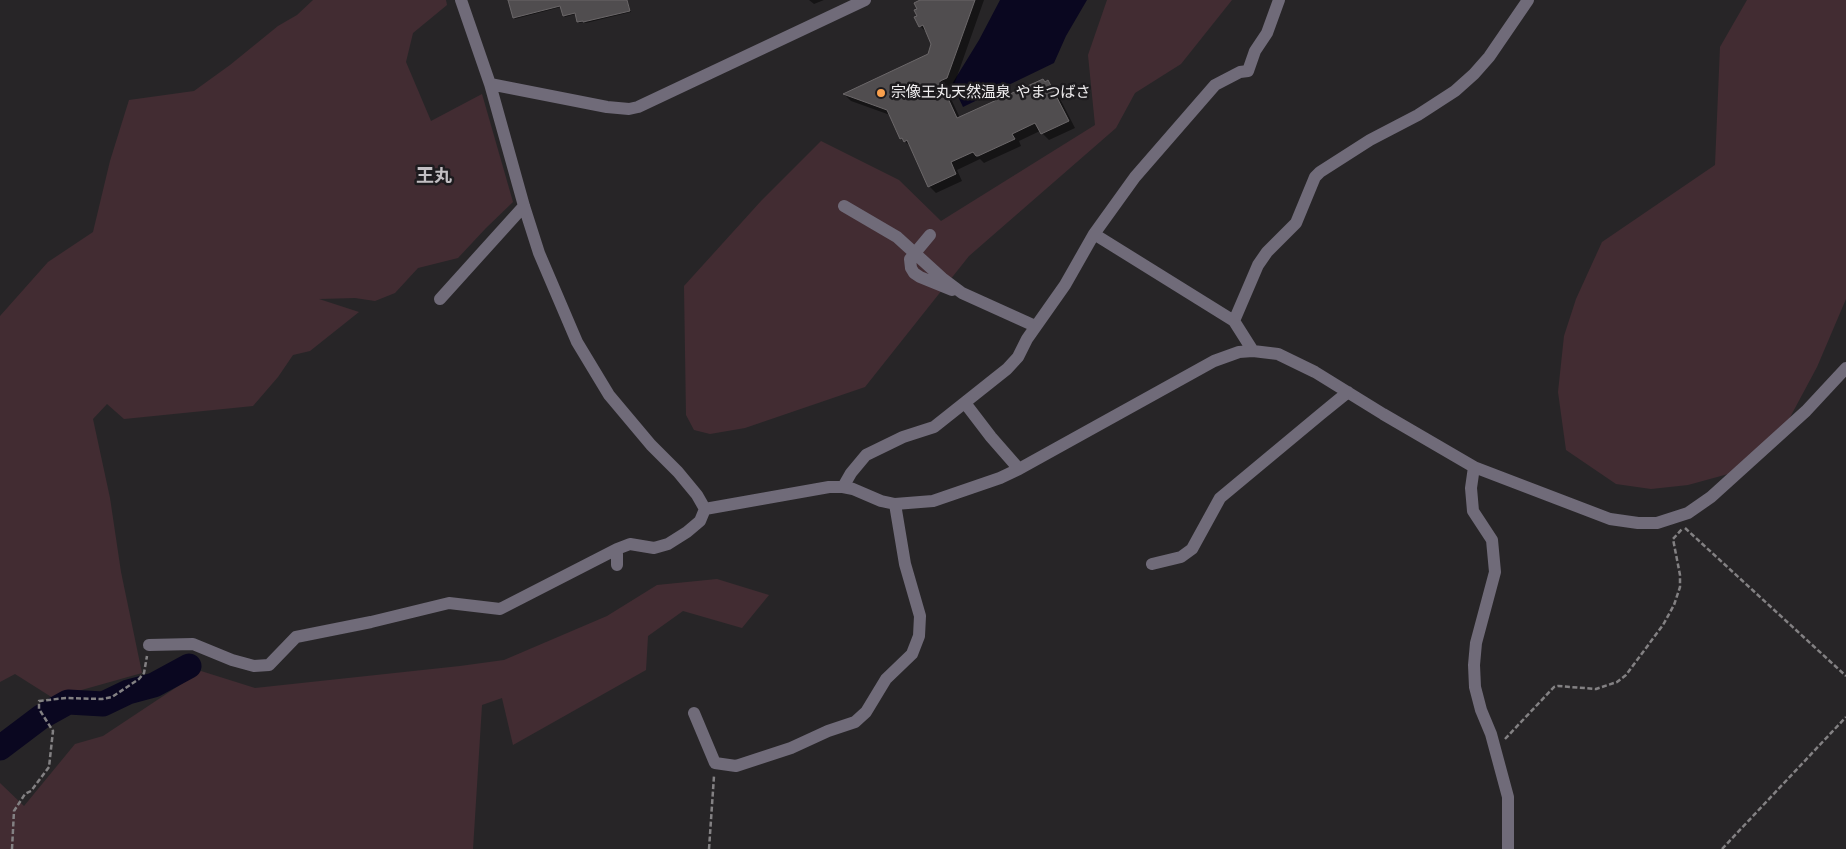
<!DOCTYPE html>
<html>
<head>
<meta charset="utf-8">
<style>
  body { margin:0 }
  canvas { display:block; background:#272527 }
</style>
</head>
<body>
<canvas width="1846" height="849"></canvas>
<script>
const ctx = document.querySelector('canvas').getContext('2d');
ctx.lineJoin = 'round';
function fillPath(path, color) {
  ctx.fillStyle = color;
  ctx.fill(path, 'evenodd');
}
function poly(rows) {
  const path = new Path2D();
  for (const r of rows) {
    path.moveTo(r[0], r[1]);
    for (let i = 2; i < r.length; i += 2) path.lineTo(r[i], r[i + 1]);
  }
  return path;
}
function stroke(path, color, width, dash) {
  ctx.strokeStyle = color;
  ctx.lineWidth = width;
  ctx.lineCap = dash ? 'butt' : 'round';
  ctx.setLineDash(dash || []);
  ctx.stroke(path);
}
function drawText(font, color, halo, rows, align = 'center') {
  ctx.font = font + ' Jost,"Noto Sans JP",sans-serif';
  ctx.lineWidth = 5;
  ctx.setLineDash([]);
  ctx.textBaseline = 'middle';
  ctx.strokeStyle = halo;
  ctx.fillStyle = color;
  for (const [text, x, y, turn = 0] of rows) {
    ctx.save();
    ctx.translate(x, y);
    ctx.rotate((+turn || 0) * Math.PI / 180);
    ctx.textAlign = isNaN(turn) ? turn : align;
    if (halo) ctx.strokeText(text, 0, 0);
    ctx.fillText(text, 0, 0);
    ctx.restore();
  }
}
const green = poly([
  [313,0,446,0,447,5,413,33,406,62,431,121,482,94,513,202,486,228,458,258,418,268,395,293,375,301,355,298,319,299,359,312,310,351,293,355,278,377,253,406,124,419,107,404,93,419,110,498,121,572,142,673,53,698,15,674,0,682,0,316,48,262,93,232,110,161,129,100,194,91,230,65,278,26,297,15],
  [1107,0,1232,0,1181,64,1135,93,1116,128,969,256,865,387,745,428,710,434,694,430,686,415,684,286,761,201,821,141,899,180,941,221,1095,125,1088,55],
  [1747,0,1846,0,1846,299,1817,367,1780,436,1750,468,1688,485,1651,489,1616,484,1566,450,1558,392,1564,336,1576,299,1602,242,1715,165,1720,47],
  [717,579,769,595,742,628,683,611,648,636,646,670,513,745,502,698,482,705,473,849,0,849,0,783,24,806,75,744,103,736,201,671,255,688,460,666,504,660,607,616,657,585]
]);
const water = poly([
  [1000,0,1087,0,1066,36,1054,63,963,107,952,84,979,40]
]);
const shadow = poly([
  [509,0,627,0,631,12,586,23,584,22,579,23,576,14,565,17,561,7,515,19],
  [809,0,824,0,814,4],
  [923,0,984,0,954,85,946,88,960,118,1048,82,1055,89,1075,128,1049,140,1040,131,1019,141,1021,146,986,162,984,163,980,159,957,170,962,181,936,193,929,186,909,145,901,138,890,115,851,101,845,95,929,55,932,44,927,33,920,26,918,9]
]);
const river = poly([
  [0,748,41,717,68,702,103,704,128,692,154,685,189,666]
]);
const building = poly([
  [508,0,627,0,630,11,583,22,583,21,577,22,575,13,563,16,560,6,513,18,508,0],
  [920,0,975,0,947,78,940,81,957,118,1043,79,1045,82,1048,80,1069,121,1041,134,1035,123,1012,134,1015,139,978,156,976,156,973,152,951,162,956,174,928,187,907,140,904,142,902,138,900,139,887,110,843,94,928,54,931,44,923,25,919,27,914,17,917,16,914,10,917,9,914,3,920,0]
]);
const path = poly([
  [1685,528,1846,676],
  [1505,739,1554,687,1558,686,1596,689,1617,682,1626,675,1663,625,1674,605,1680,587,1680,575,1673,539,1682,529],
  [12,849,14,811,25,794,31,791,49,767,53,731,39,709,39,701,66,698,102,699,112,697,139,679,144,673,147,656],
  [709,849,714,776],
  [1722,849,1846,717]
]);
const minor = poly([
  [461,0,490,84,524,206,539,253,577,342,609,395,651,445,678,472,697,495,705,509],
  [490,84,607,107,629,109,638,107,865,0],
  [844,206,897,237,942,278,962,293,1035,326],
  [1094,234,1234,321,1253,351],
  [930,235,910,259,911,268,914,273,920,277,952,290],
  [440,299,524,206],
  [1234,321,1258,265,1267,252,1296,223,1315,177,1320,172,1370,140,1418,115,1455,91,1474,74,1489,57,1528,0],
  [965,403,991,437,1019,469],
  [1474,467,1471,488,1473,511,1492,540,1495,572,1476,643,1474,665,1475,687,1481,710,1491,734,1508,797,1508,849],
  [843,487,851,473,866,455,903,437,934,427,1007,369,1018,357,1027,339,1065,285,1094,234,1135,177,1215,85,1240,72,1248,71,1255,51,1267,33,1279,0],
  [705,509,829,487,843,487,853,489,881,501,895,504,933,501,1000,478,1019,469,1214,361,1239,352,1253,351,1278,354,1315,372,1383,414,1474,467,1610,519,1638,523,1657,523,1688,513,1711,497,1806,411,1846,368],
  [1152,564,1181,557,1192,549,1220,498,1321,414,1348,392],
  [617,565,617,549],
  [149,645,193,644,232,660,254,666,269,665,296,637,371,622,449,603,500,609,617,549,630,544,654,548,668,544,687,532,700,521,705,509],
  [694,713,715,763,736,766,791,748,828,731,855,722,866,712,886,679,912,654,919,636,920,616,905,564,895,504]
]);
const markers = [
  [881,93,5,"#f9a04d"]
];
const poiNames = [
  ["宗像王丸天然温泉 やまつばさ",891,93]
];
const quarterNames = [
  ["王丸",434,178]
];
fillPath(green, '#422c32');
fillPath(water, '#0a0720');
fillPath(shadow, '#0007');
stroke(river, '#0a0720', 25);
fillPath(building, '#504d4f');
stroke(building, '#6b6769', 1);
stroke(path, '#838183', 2.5, [5, 2.5]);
stroke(minor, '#706b79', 12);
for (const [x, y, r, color] of markers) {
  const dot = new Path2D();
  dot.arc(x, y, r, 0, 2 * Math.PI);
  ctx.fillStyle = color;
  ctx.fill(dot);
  stroke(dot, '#1d1b1e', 2);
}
drawText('15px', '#f1eff1', '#1d1b1e', poiNames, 'left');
drawText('bold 18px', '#c2bfc3', '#1d1b1e', quarterNames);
</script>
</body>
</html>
